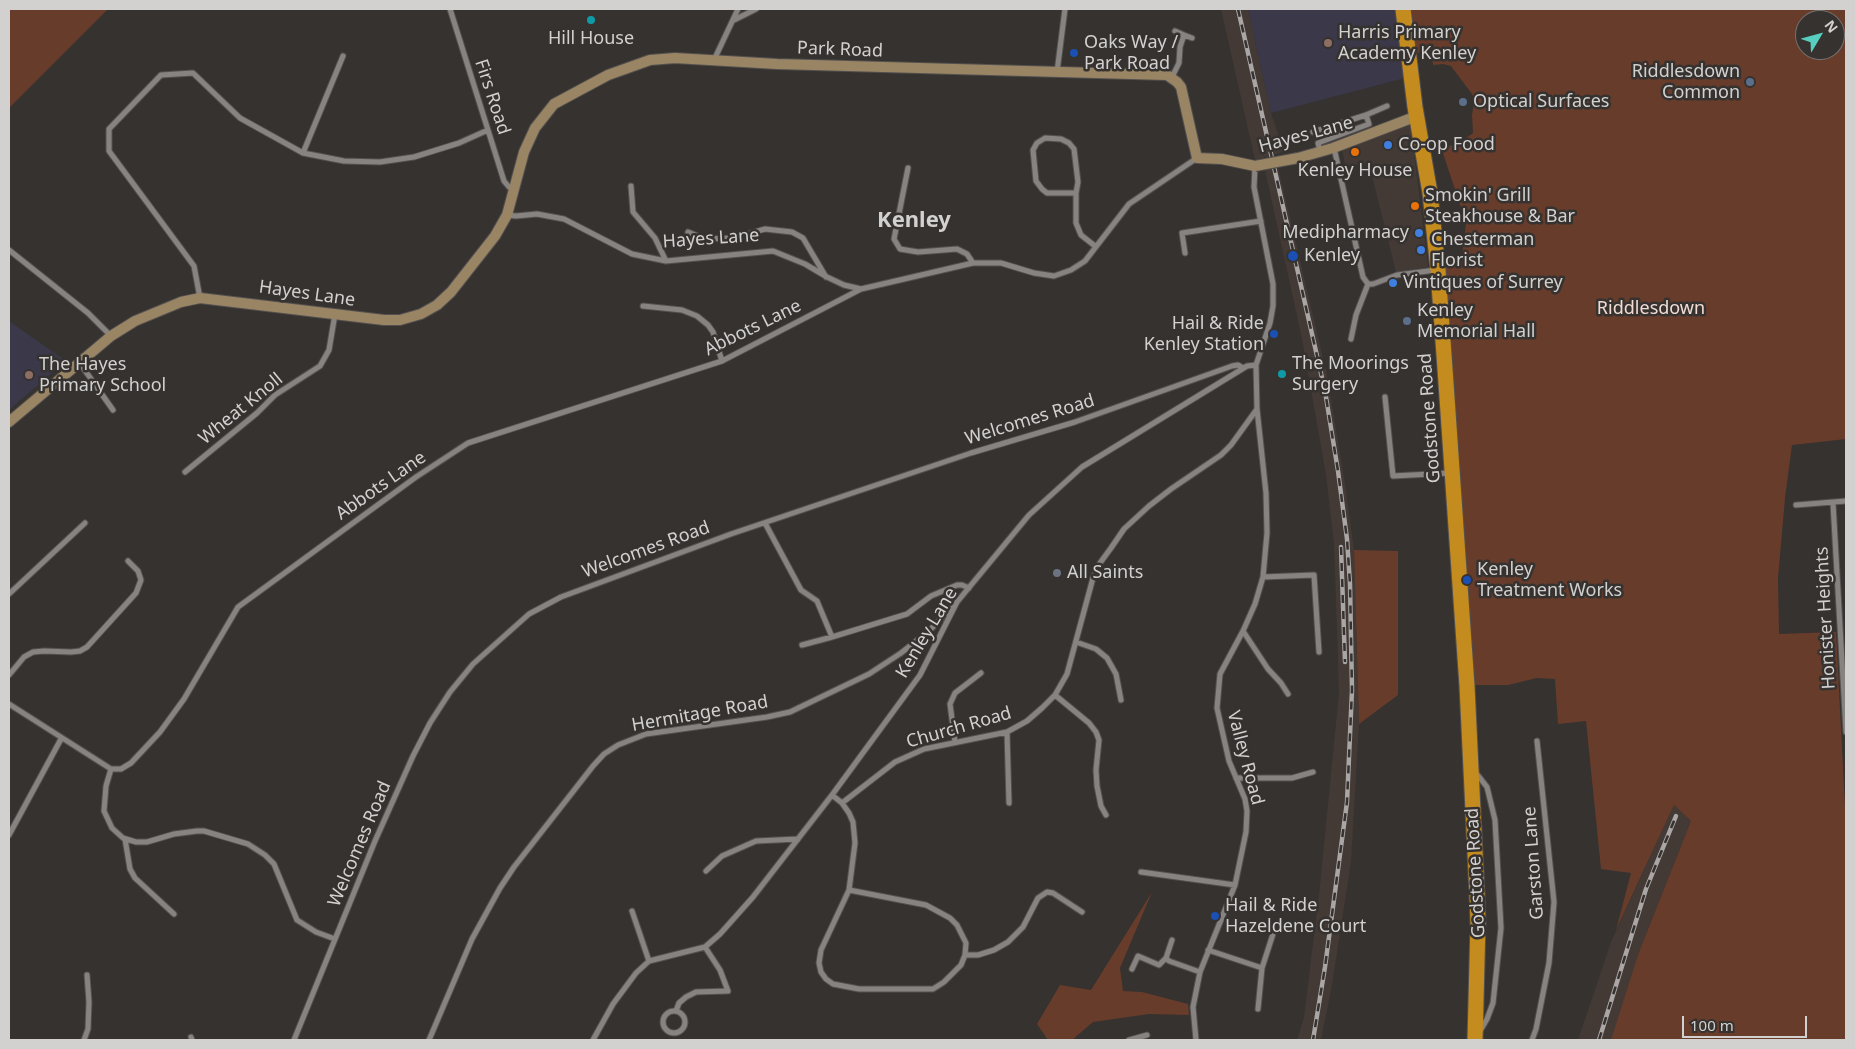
<!DOCTYPE html>
<html>
<head>
<meta charset="utf-8">
<style>
  body { margin:0 }
  #map { position:relative; width:1855px; height:1049px; overflow:hidden; background:#353230; font-family:"Noto Sans",sans-serif }
  canvas { display:block }
  .frame { position:absolute; inset:0; border:10px solid #d3d1d0; pointer-events:none }
  .north { position:absolute; left:1795px; top:10px; width:50px; height:50px; box-sizing:border-box; background:#353230; border:1px solid #747270; border-radius:50%; rotate:53deg; font-size:14px; font-weight:700; line-height:20px; text-align:center; color:#d3d1d0 }
  .north::after { content:''; display:block; margin:auto; width:18px; height:22px; background:#58cebf; clip-path:polygon(50% 0,100% 100%,50% 72%,0 100%) }
  .scale { position:absolute; left:1682px; top:1016px; width:125px; height:22px; box-sizing:border-box; border:2px solid #d3d1d0; border-top:0; padding-left:6px; font-size:15px; line-height:18px; white-space:nowrap; color:#d3d1d0; -webkit-text-stroke:4px #353230; paint-order:stroke }
</style>
</head>
<body>
<div id="map">
<canvas width="1855" height="1049"></canvas>
<div class="frame"></div>
<div class="north">N</div>
<div class="scale">100 m</div>
</div>
<script>
const ctx = document.querySelector('canvas').getContext('2d');
ctx.lineJoin = 'round';
function fillPath(path, color) {
  ctx.fillStyle = color;
  ctx.fill(path, 'evenodd');
}
function poly(rows) {
  const path = new Path2D();
  for (const r of rows) {
    if (r.length === 3) {
      path.moveTo(r[0] + r[2], r[1]);
      path.arc(r[0], r[1], r[2], 0, 2 * Math.PI);
      continue;
    }
    path.moveTo(r[0], r[1]);
    for (let i = 2; i < r.length; i += 2) path.lineTo(r[i], r[i + 1]);
  }
  return path;
}
function stroke(path, color, width, dash) {
  ctx.strokeStyle = color;
  ctx.lineWidth = width;
  ctx.lineCap = dash ? 'butt' : 'round';
  ctx.setLineDash(dash || []);
  ctx.stroke(path);
}
function drawText(font, color, halo, rows, align = 'center') {
  ctx.font = font + ' "Noto Sans",sans-serif';
  ctx.lineWidth = 5;
  ctx.setLineDash([]);
  ctx.textBaseline = 'middle';
  ctx.strokeStyle = halo;
  ctx.fillStyle = color;
  for (const [text, x, y, turn = 0] of rows) {
    ctx.save();
    ctx.translate(x, y);
    ctx.rotate((+turn || 0) * Math.PI / 180);
    ctx.textAlign = isNaN(turn) ? turn : align;
    if (halo) ctx.strokeText(text, 0, 0);
    ctx.fillText(text, 0, 0);
    ctx.restore();
  }
}
const built = poly([
  [1221,9,1248,9,1271,113,1284,152,1255,160],
  [1410,119,1428,267,1396,272,1369,164,1345,166,1342,147],
  [1278,167,1327,375,1346,490,1354,550,1359,724,1351,862,1332,985,1321,1040,1297,1040,1304,1017,1319,895,1339,693,1334,544,1326,475,1302,339,1265,170],
  [1674,805,1691,821,1639,952,1613,1040,1578,1040,1611,942]
]);
const education = poly([
  [1248,9,1397,9,1405,78,1271,113],
  [9,321,66,361,9,410]
]);
const green = poly([
  [9,9,108,9,9,108],
  [1411,9,1846,9,1846,439,1792,445,1785,498,1778,578,1779,634,1836,632,1846,826,1846,1040,1611,1040,1639,952,1691,821,1674,805,1616,930,1631,873,1601,869,1586,721,1558,724,1555,679,1537,678,1508,685,1475,685,1444,253,1461,264,1466,223,1441,147,1446,147,1459,143,1473,133,1472,115,1474,102,1472,94,1451,66,1443,64,1433,65,1431,51,1416,53],
  [1805,20,1835,20,1835,50,1805,50],
  [1354,550,1398,551,1398,695,1359,724],
  [1152,892,1120,968,1123,991,1142,992,1188,1004,1189,1015,1149,1014,1093,1022,1072,1040,1048,1040,1037,1024,1060,985,1091,990]
]);
const street = poly([
  [450,9,504,181,509,187,514,189],
  [734,20,756,9],
  [1175,31,1184,35],
  [714,60,738,9],
  [1057,72,1065,9],
  [1172,77,1179,63,1180,47,1184,35,1192,38],
  [1313,132,1366,115,1387,106],
  [1334,148,1363,277,1368,284,1373,284,1397,275,1436,270],
  [1320,151,1318,143,1369,124,1366,115],
  [303,153,343,56],
  [908,168,894,239,900,249,918,252,957,249,967,254,973,263],
  [631,186,633,212,655,238,666,261],
  [1076,193,1047,193,1042,189,1036,181,1033,150,1037,143,1045,138,1061,139,1069,143,1074,149,1078,182,1076,193,1076,223,1081,235,1095,246],
  [507,215,516,216,537,214,564,219,632,254,666,261,773,251,805,264,827,277,844,285,861,289,973,263,1001,263,1034,273,1054,276,1071,270,1085,261,1129,204,1197,158],
  [688,232,705,239,734,238,765,229,792,232,803,238,826,277],
  [9,250,88,313,111,336],
  [1185,253,1182,233,1261,221],
  [200,298,194,266,109,151,109,129,161,75,193,73,240,118,303,153,344,161,380,162,414,157,459,143,488,130],
  [643,306,682,310,697,316,708,325,713,332,722,361],
  [1351,339,1356,315,1368,284],
  [79,362,113,410],
  [1385,397,1393,476,1450,473],
  [185,472,257,413,275,395,320,366,329,350,335,314],
  [1833,503,1846,732],
  [1796,505,1846,501],
  [765,523,801,590,817,601,832,637,907,614,931,596,957,585,962,585,969,588],
  [1263,577,1314,575,1319,652],
  [9,594,85,523],
  [1243,631,1268,669,1281,683,1288,694],
  [1076,642,1096,649,1107,658,1116,674,1121,700],
  [802,645,832,637],
  [9,675,24,657,33,652,44,651,71,652,80,651,87,647,136,593,141,580,138,571,128,561],
  [1055,695,1089,723,1096,732,1099,740,1096,770,1097,786,1101,806,1106,815],
  [9,704,111,769,121,769,131,763,160,732,184,699,238,607,416,477,468,443,722,361,861,289],
  [1007,732,1009,803],
  [955,742,950,704,955,693,981,673],
  [111,769,106,786,104,811,112,828,123,838,136,842,147,842,174,834,197,831,204,831,248,844,265,855,274,864,297,920,316,932,335,939],
  [1476,773,1487,787,1495,820,1501,928,1493,1003,1487,1019,1480,1031],
  [1236,778,1292,778,1313,772],
  [832,795,842,803,849,813,853,822,855,843,849,890,821,950,819,963,821,972,826,979,833,984,859,989,933,989,944,982,961,965,965,955,966,943,957,925,950,918,926,905,849,890],
  [842,803,895,762,924,749,1007,732,1027,721,1042,708,1055,695,1067,674,1093,578,1100,563,1111,548,1124,529,1149,506,1171,489,1221,455,1231,445,1257,409],
  [9,835,61,739],
  [125,839,130,869,135,878,174,914],
  [706,871,722,856,756,841,798,839],
  [1141,872,1235,885],
  [632,911,649,961],
  [1172,940,1166,958,1169,961,1200,972],
  [1208,950,1262,968],
  [965,955,978,955,994,950,1008,942,1023,927,1038,898,1047,892,1053,893,1082,912],
  [1132,969,1138,956,1159,965,1166,958],
  [1258,1009,1262,968,1273,934],
  [674,1022,11],
  [676,1011,679,1003,686,997,696,992,728,991,720,970,705,947],
  [191,1037,192,1040],
  [84,1040,88,1029,89,1002,87,975],
  [294,1040,375,841,413,756,430,723,450,692,473,664,529,614,561,597,731,534,971,453,1075,422,1232,366,1238,365,1243,368],
  [429,1040,472,939,500,888,514,867,593,766,604,754,618,745,646,734,767,717,790,712,869,674,901,653,930,630,953,606],
  [593,1040,613,1004,636,973,649,961,705,947,720,934,753,897,832,795,920,675,957,602,1029,515,1082,467,1247,366,1256,365],
  [1129,1040,1147,1035],
  [1196,1040,1193,1007,1200,972,1235,885,1246,832,1247,811,1245,799,1229,761,1217,708,1220,674,1243,631,1255,604,1263,577,1267,533,1266,493,1257,409,1256,365,1270,323,1273,306,1273,284,1254,187,1255,166],
  [1532,1040,1536,1029,1549,963,1554,902,1537,741]
]);
const secondary = poly([
  [1298,158,1333,148,1417,116],
  [9,422,111,336,135,321,181,302,200,298,384,320,400,320,421,314,437,305,451,292,495,236,507,215,524,152,535,128,554,104,608,75,650,60,675,58,777,64,1167,75,1177,82,1181,87,1197,158,1222,159,1255,166]
]);
const highway = poly([
  [1403,9,1415,107,1430,193,1438,270,1446,383,1467,686,1477,894,1478,923,1475,1040]
]);
const rail = poly([
  [1238,9,1325,391,1338,471,1347,539,1350,584,1352,690,1347,802,1325,967,1313,1040],
  [1341,547,1345,662],
  [1599,1040,1646,889,1676,816]
]);
const secondaryBridge = poly([
  [1255,166,1298,158]
]);
const markers = [
  [591,20,5,"#0f9aa8"],
  [1328,43,5,"#8d6e63"],
  [1074,53,5,"#1a4fb4"],
  [1750,82,5,"#5c6f8a"],
  [1463,102,5,"#5c6f8a"],
  [1388,145,5,"#3f7fe0"],
  [1355,152,5,"#e8710a"],
  [1415,206,5,"#e8710a"],
  [1419,233,5,"#3f7fe0"],
  [1421,250,5,"#3f7fe0"],
  [1293,256,6,"#1a4fb4"],
  [1393,283,5,"#3f7fe0"],
  [1407,321,5,"#5c6f8a"],
  [1274,334,5,"#1a4fb4"],
  [1282,374,5,"#0f9aa8"],
  [29,375,5,"#8d6e63"],
  [1057,573,5,"#6b7280"],
  [1467,580,5,"#1a4fb4"],
  [1215,916,5,"#1a4fb4"]
];
const poiNames = [
  ["Harris Primary",1338,33],
  ["Academy Kenley",1338,54],
  ["Hill House",591,39,"center"],
  ["Oaks Way /",1084,43],
  ["Park Road",1084,64],
  ["Riddlesdown",1740,72,"right"],
  ["Common",1740,93,"right"],
  ["Optical Surfaces",1473,102],
  ["Co-op Food",1398,145],
  ["Kenley House",1355,171,"center"],
  ["Smokin' Grill",1425,196],
  ["Steakhouse & Bar",1425,217],
  ["Medipharmacy",1409,233,"right"],
  ["Chesterman",1431,240],
  ["Florist",1431,261],
  ["Kenley",1304,256],
  ["Vintiques of Surrey",1403,283],
  ["Kenley",1417,311],
  ["Memorial Hall",1417,332],
  ["Hail & Ride",1264,324,"right"],
  ["Kenley Station",1264,345,"right"],
  ["The Moorings",1292,364],
  ["Surgery",1292,385],
  ["The Hayes",39,365],
  ["Primary School",39,386],
  ["Kenley",1477,570],
  ["Treatment Works",1477,591],
  ["All Saints",1067,573],
  ["Hail & Ride",1225,906],
  ["Hazeldene Court",1225,927]
];
const streetNames = [
  ["Park Road",840,50,2],
  ["Firs Road",492,97,72],
  ["Hayes Lane",1306,135,-15],
  ["Hayes Lane",711,239,-4],
  ["Hayes Lane",307,294,8],
  ["Abbots Lane",753,328,-26],
  ["Wheat Knoll",241,409,-39],
  ["Godstone Road",1430,418,-94],
  ["Welcomes Road",1030,420,-17],
  ["Abbots Lane",381,486,-35],
  ["Welcomes Road",646,550,-20],
  ["Honister Heights",1826,618,-93],
  ["Kenley Lane",927,633,-59],
  ["Hermitage Road",700,714,-10],
  ["Church Road",959,728,-16],
  ["Valley Road",1245,758,75],
  ["Welcomes Road",360,844,-67],
  ["Garston Lane",1534,863,-94],
  ["Godstone Road",1476,873,-93]
];
const parkNames = [
  ["Riddlesdown",1651,309]
];
const districtNames = [
  ["Kenley",914,221]
];
fillPath(built, '#433935');
fillPath(education, '#3b3849');
fillPath(green, '#683c2b');
stroke(street, '#54504f', 7);
stroke(secondary, '#54504f', 12);
stroke(highway, '#54504f', 17);
stroke(street, '#878381', 5);
stroke(secondary, '#998563', 10);
stroke(highway, '#c48b1e', 15);
stroke(rail, '#a9a6a5', 4.5);
stroke(rail, '#353230', 2.5, [8]);
stroke(secondaryBridge, '#54504f', 12, []);
stroke(secondaryBridge, '#998563', 10);
for (const [x, y, r, color] of markers) {
  const dot = new Path2D();
  dot.arc(x, y, r, 0, 2 * Math.PI);
  ctx.fillStyle = color;
  ctx.fill(dot);
  stroke(dot, '#353230', 2);
}
drawText('18px', '#d3d1d0', '#353230', poiNames, 'left');
drawText('18px', '#d3d1d0', '#353230', streetNames);
drawText('18px', '#f1dbd3', '#353230', parkNames);
drawText('bold 22px', '#d3d1d0', '#353230', districtNames);
</script>
</body>
</html>
